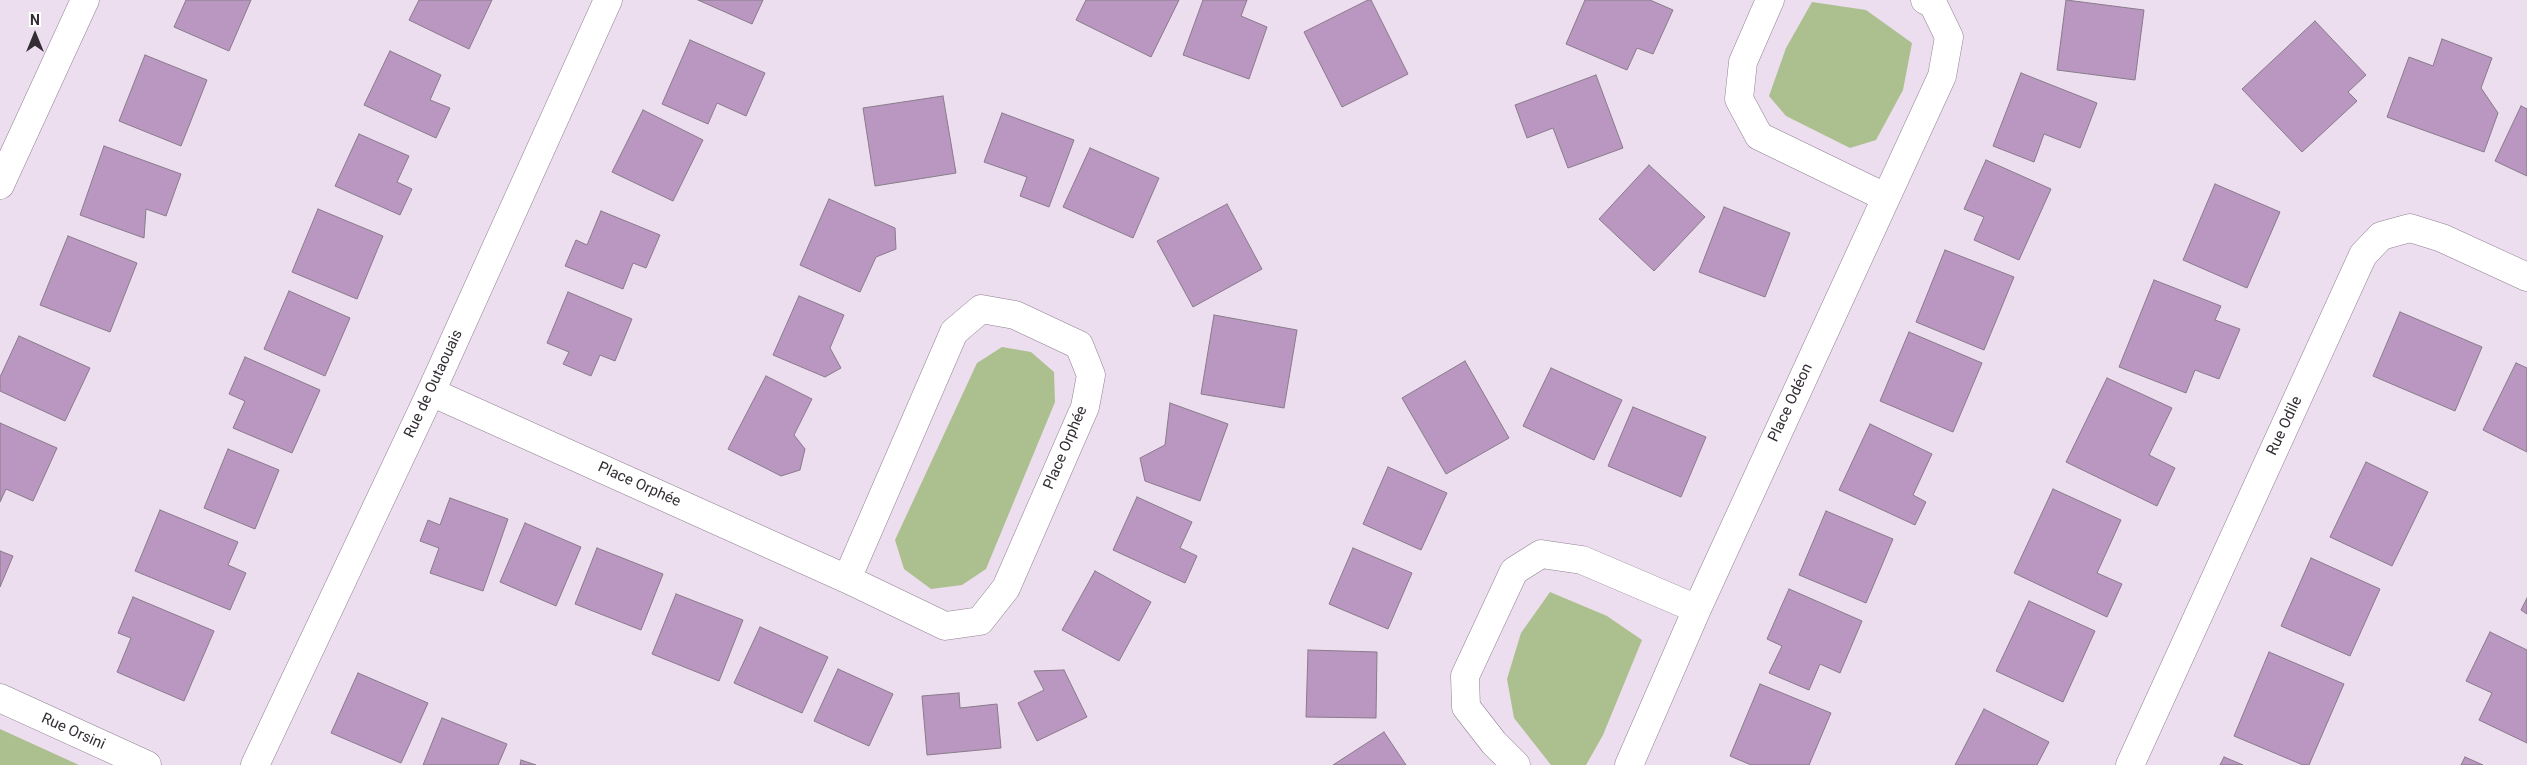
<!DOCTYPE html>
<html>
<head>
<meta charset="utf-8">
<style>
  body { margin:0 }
  #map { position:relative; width:2527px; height:765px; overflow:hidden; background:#ecdeef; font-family:Roboto,sans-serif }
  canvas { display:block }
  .north { position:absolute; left:10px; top:10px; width:50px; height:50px; -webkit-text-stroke:4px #fff; paint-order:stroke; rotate:0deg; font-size:14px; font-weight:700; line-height:20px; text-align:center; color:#332e34 }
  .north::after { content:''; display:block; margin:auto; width:18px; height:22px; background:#332e34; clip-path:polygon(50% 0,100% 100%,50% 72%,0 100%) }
</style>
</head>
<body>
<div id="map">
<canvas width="2527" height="765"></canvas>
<div class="north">N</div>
</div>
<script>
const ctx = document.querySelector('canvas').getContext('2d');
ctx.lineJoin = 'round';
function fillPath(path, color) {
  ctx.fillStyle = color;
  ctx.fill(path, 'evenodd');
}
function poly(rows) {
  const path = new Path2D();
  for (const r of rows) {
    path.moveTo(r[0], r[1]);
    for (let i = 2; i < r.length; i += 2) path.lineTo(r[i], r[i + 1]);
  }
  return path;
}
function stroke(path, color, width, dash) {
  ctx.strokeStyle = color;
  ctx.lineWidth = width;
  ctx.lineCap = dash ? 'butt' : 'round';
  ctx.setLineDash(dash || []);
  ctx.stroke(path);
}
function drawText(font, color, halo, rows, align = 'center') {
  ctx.font = font + ' Roboto,sans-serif';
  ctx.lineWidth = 5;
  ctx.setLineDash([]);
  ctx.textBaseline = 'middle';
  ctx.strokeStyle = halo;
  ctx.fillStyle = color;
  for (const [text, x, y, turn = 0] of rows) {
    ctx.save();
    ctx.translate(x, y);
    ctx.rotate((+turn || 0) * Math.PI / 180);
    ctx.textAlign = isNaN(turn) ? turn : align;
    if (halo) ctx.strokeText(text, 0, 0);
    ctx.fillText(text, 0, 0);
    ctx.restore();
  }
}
const green = poly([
  [1812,2,1866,10,1912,43,1903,90,1876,140,1850,148,1786,116,1769,96,1786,48],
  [1002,347,1031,352,1054,372,1055,402,986,569,962,585,931,589,904,569,895,540,977,363],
  [1550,592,1607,616,1642,640,1603,735,1586,765,1551,765,1514,718,1507,679,1521,633],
  [0,729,79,765,0,765]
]);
const building = poly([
  [186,0,251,0,229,51,174,27,186,0],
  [419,0,492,0,469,49,409,20,419,0],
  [698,0,763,0,752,24,698,0],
  [1086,0,1179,0,1151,57,1076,20,1086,0],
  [1203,0,1247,0,1241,16,1267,27,1249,79,1183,55,1203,0],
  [1368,0,1371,0,1408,74,1342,107,1304,32,1368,0],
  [1585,0,1650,0,1673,10,1653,54,1637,48,1627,70,1566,44,1585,0],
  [2066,0,2144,10,2135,80,2057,70,2066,0],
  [2315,21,2366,75,2348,92,2357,101,2302,152,2242,89,2315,21],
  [2442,39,2492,58,2481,88,2498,113,2484,152,2387,117,2409,57,2433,66,2442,39],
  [690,40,765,73,746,116,717,103,708,124,662,104,690,40],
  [390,51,441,75,430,100,450,108,436,138,364,105,390,51],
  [145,55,207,80,181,146,119,121,145,55],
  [2021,73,2097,103,2080,148,2044,134,2034,162,1993,146,2021,73],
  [1596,75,1623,148,1568,168,1553,128,1527,138,1515,105,1596,75],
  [943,96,956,173,875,186,863,108,943,96],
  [2521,106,2527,109,2527,176,2495,161,2521,106],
  [643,110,703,140,673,201,612,172,643,110],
  [1002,113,1074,140,1049,207,1020,196,1027,177,984,162,1002,113],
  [359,134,409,156,397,182,412,189,400,215,335,186,359,134],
  [104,146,181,174,166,216,146,209,144,238,80,215,104,146],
  [1090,148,1159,178,1133,238,1063,207,1090,148],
  [1986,160,2051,189,2019,260,1974,240,1984,217,1964,209,1986,160],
  [1649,165,1705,217,1654,271,1599,219,1649,165],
  [2215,184,2280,212,2247,288,2183,260,2215,184],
  [829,199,895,228,896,249,876,257,860,292,800,265,829,199],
  [1227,204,1262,269,1193,307,1157,241,1227,204],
  [1724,207,1790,233,1765,297,1699,272,1724,207],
  [318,209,383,236,357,299,292,272,318,209],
  [601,211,660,235,646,268,633,263,623,289,565,266,576,240,587,245,601,211],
  [68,236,137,263,110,332,40,305,68,236],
  [1945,250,2014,277,1984,350,1916,322,1945,250],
  [2154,280,2221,306,2215,320,2240,329,2219,379,2195,370,2186,393,2119,367,2154,280],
  [289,291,350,318,325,376,264,349,289,291],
  [568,292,632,319,615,361,600,355,591,376,563,364,569,352,547,343,568,292],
  [799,296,844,315,830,348,841,368,825,377,773,355,799,296],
  [2400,312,2482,347,2455,411,2373,376,2400,312],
  [1214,315,1297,330,1284,408,1201,394,1214,315],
  [1909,332,1982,363,1953,432,1880,401,1909,332],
  [19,336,90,368,65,421,0,391,0,377,19,336],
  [245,357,320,390,292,453,233,428,245,401,229,394,245,357],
  [1465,361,1509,438,1446,474,1402,398,1465,361],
  [2516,363,2527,368,2527,452,2483,430,2516,363],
  [1551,368,1622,400,1594,460,1523,426,1551,368],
  [766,376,812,399,794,435,805,449,800,470,781,476,728,449,766,376],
  [2107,378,2172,408,2149,455,2175,468,2157,506,2066,462,2107,378],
  [1170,403,1228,424,1200,501,1145,481,1140,458,1165,445,1170,403],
  [1633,407,1706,437,1681,497,1608,466,1633,407],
  [0,423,57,448,33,501,6,489,0,502,0,423],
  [1870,424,1932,454,1913,495,1926,502,1915,525,1839,490,1870,424],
  [228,449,279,470,255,529,204,508,228,449],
  [2366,462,2428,492,2392,566,2330,537,2366,462],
  [1388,467,1447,493,1421,550,1363,524,1388,467],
  [2053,489,2121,520,2097,573,2122,584,2107,617,2014,573,2053,489],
  [1137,497,1192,522,1180,548,1197,556,1185,583,1113,550,1137,497],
  [450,498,508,519,483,591,430,573,439,548,420,541,428,520,440,525,450,498],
  [160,510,238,542,228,565,246,573,230,610,135,571,160,510],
  [1826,511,1893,539,1866,603,1799,575,1826,511],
  [525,523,581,547,556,606,500,582,525,523],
  [597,548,663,574,641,630,575,604,597,548],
  [1353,548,1412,573,1388,629,1329,604,1353,548],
  [0,551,13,556,0,587,0,551],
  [2311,558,2380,589,2350,656,2281,626,2311,558],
  [1095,571,1151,602,1119,661,1062,630,1095,571],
  [1789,589,1862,621,1840,673,1820,664,1809,690,1769,673,1782,646,1767,639,1789,589],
  [676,594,743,620,719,681,652,654,676,594],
  [133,597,214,631,184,701,117,672,131,638,118,633,133,597],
  [2527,598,2527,614,2521,610,2527,598],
  [2029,601,2095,631,2063,702,1996,671,2029,601],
  [760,627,828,657,802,713,734,683,760,627],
  [2490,632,2527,650,2527,743,2479,720,2492,693,2466,681,2490,632],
  [1308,650,1377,652,1376,718,1306,717,1308,650],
  [2269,652,2344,684,2309,765,2303,765,2234,736,2269,652],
  [838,669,893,694,869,746,814,721,838,669],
  [1064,670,1087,717,1037,741,1018,703,1044,690,1034,671,1064,670],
  [358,673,428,703,401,763,331,733,358,673],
  [1760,684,1831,713,1809,765,1751,765,1730,756,1760,684],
  [959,693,960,708,997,704,1001,748,927,755,922,696,959,693],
  [1984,709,2049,742,2037,765,1955,765,1984,709],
  [442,718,507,744,498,765,423,765,442,718],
  [1384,732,1406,765,1333,765,1384,732],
  [2224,757,2243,765,2220,765,2224,757],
  [2465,757,2483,765,2461,765,2465,757],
  [521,760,536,765,520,765,521,760]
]);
const minor = poly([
  [1770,0,1743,62,1739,99,1759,136,1885,197],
  [0,185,85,0],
  [431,392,847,579,945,626,980,621,1006,588,1085,407,1091,375,1079,345,1015,315,981,309,954,332,847,579],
  [0,698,147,765],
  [255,765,431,392,608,0],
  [1516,765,1494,743,1466,707,1465,676,1514,571,1541,554,1582,560,1697,609],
  [1629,765,1697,609,1942,76,1949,37,1933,4,1925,0],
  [2130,765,2363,255,2381,236,2410,228,2442,238,2527,277]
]);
const streetNames = [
  ["Rue de Outaouais",434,384,-65],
  ["Place Odéon",1791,403,-65],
  ["Rue Odile",2285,426,-65],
  ["Place Orphée",1066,448,-67],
  ["Place Orphée",639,485,24],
  ["Rue Orsini",73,732,24]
];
fillPath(green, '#acbf8e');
fillPath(building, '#ba97c1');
stroke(building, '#887b8a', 1);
stroke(minor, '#8f8191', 29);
stroke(minor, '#fff', 28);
drawText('15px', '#332e34', '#fff', streetNames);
</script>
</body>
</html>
